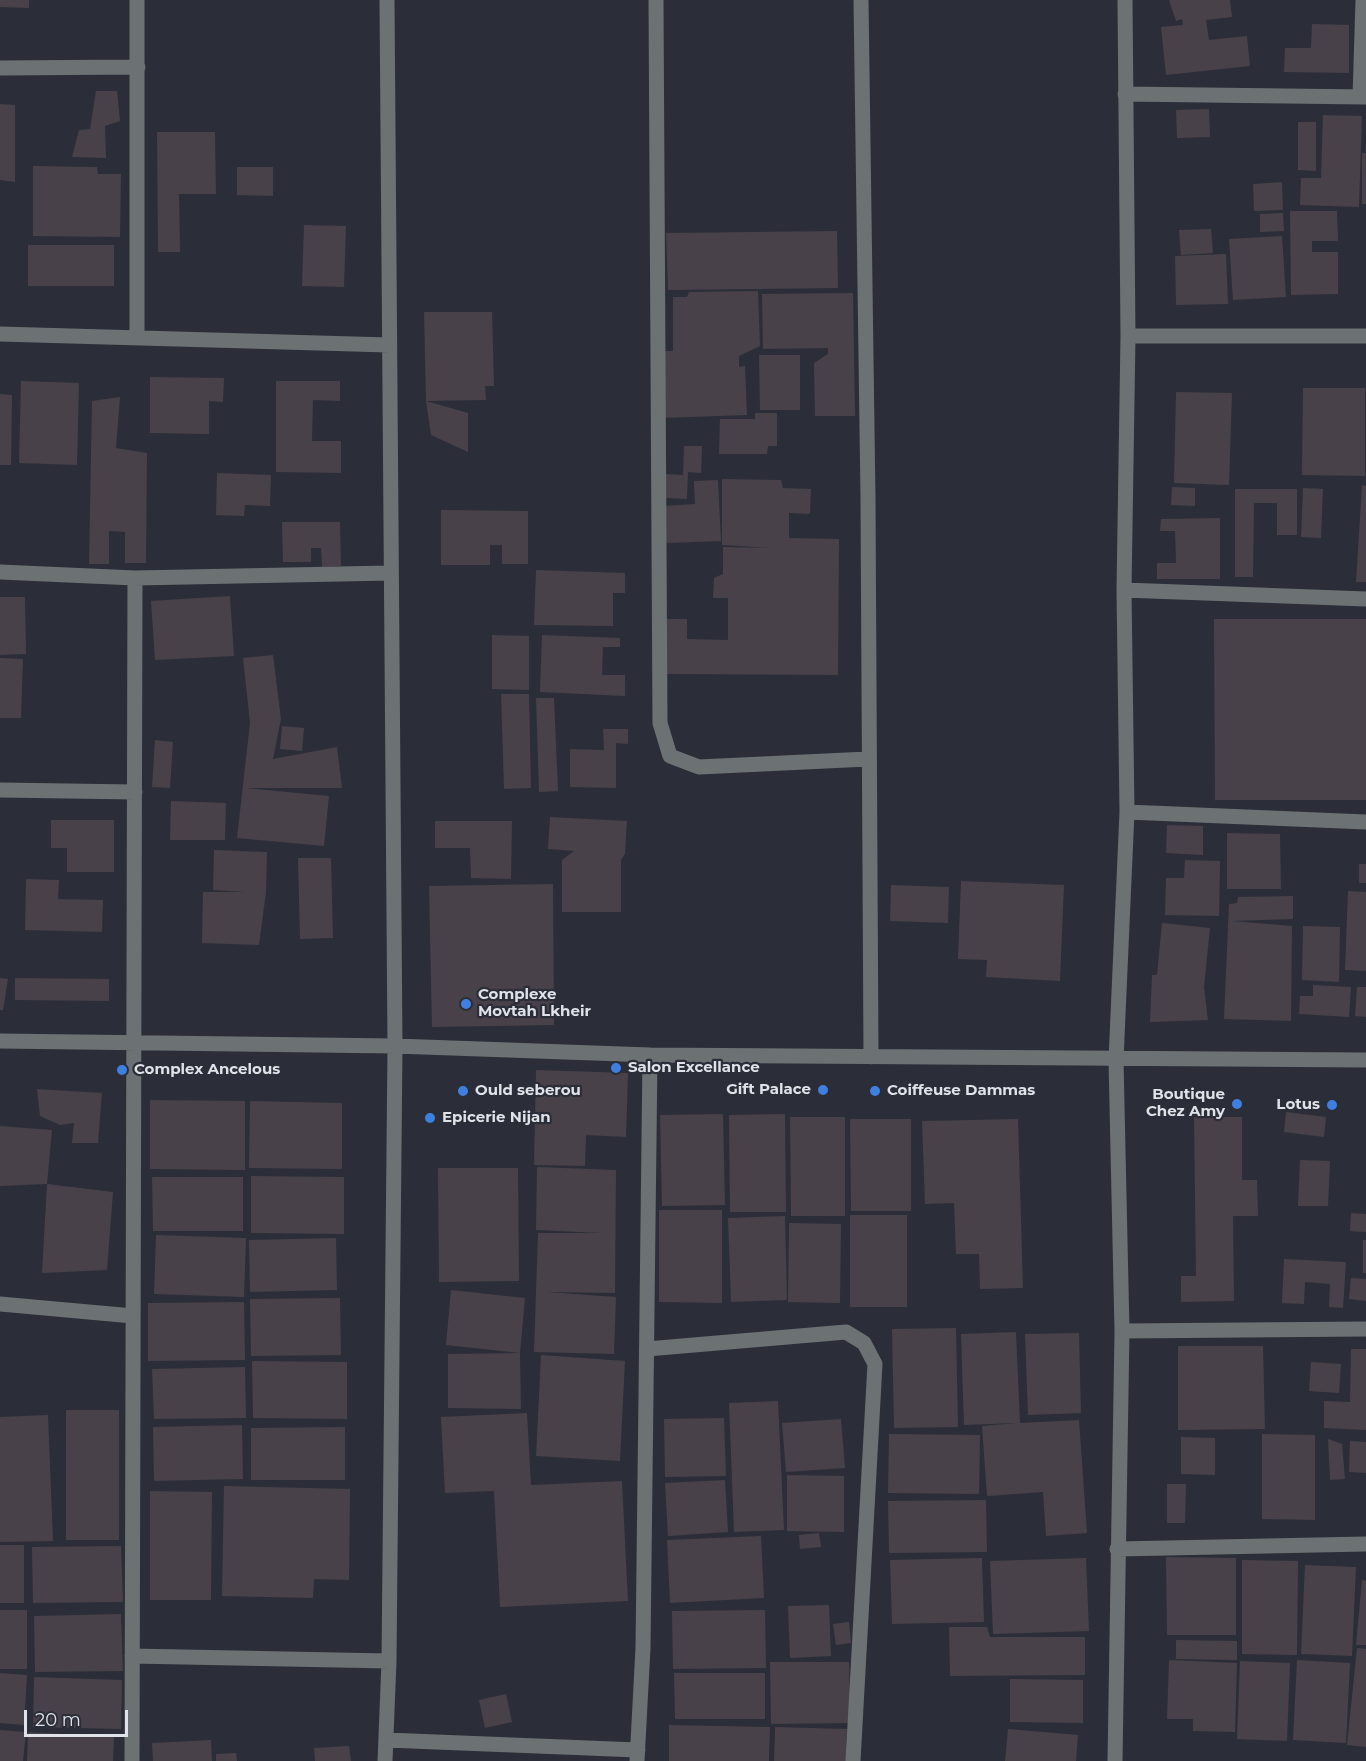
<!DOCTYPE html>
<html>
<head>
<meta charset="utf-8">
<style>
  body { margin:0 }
  #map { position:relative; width:1366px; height:1761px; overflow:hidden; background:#2b2e38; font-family:Montserrat,sans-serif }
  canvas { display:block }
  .scale { position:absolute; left:24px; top:1710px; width:104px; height:27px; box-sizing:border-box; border:3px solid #e0e2e9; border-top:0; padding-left:8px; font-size:18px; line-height:21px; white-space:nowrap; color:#e0e2e9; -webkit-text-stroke:4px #2b2e38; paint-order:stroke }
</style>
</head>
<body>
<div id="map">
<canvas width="1366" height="1761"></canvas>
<div class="scale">20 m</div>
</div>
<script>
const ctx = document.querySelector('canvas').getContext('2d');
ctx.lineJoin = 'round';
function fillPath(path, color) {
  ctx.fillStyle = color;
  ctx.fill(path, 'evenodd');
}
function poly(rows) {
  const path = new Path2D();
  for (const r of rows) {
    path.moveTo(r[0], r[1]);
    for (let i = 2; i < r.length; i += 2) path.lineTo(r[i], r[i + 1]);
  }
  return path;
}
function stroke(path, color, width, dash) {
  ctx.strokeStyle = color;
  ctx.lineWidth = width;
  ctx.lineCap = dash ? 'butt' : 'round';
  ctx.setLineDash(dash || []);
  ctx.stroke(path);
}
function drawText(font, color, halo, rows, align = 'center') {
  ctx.font = font + ' Montserrat,sans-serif';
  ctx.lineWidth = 4.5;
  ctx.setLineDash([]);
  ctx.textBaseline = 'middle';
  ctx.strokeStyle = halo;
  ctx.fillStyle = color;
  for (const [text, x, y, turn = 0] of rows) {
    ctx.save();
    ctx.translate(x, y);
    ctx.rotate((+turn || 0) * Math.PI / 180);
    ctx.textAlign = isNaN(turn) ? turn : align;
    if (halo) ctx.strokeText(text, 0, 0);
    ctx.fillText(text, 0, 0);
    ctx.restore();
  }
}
const building = poly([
  [0,0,29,0,29,8,0,7],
  [1169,0,1230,0,1232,17,1206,20,1209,40,1247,36,1250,66,1166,75,1161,27,1183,25,1182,19,1176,21],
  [1312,24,1349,25,1349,73,1284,72,1285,48,1311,48],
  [96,91,117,91,120,121,105,126,106,158,72,157,79,130,90,129],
  [0,104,15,105,15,182,0,180],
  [1209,109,1210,137,1177,138,1176,110],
  [1323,115,1362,116,1359,207,1300,205,1301,178,1321,178],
  [1298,122,1316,122,1316,171,1298,170],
  [157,132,215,132,216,194,179,194,180,252,158,252],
  [1362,153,1366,153,1366,204,1362,204],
  [33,166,97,167,98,174,121,174,120,237,33,236],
  [237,167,273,167,273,196,237,195],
  [1282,182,1283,210,1254,211,1253,184],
  [1290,211,1337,211,1338,241,1312,241,1312,252,1338,252,1338,294,1291,295],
  [1283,213,1284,231,1260,232,1260,214],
  [304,225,346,226,344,287,302,286],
  [1211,229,1213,253,1181,255,1179,230],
  [837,231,838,288,668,290,666,233],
  [1282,236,1286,297,1233,300,1229,239],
  [28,245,114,245,114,286,28,286],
  [1226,254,1228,304,1176,305,1175,256],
  [758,291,760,346,739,356,739,367,745,366,747,415,662,418,659,351,673,351,673,297,687,297,689,292],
  [853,293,855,416,815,416,814,363,828,354,828,348,763,349,762,294],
  [424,312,492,312,494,386,485,386,486,400,426,401,468,413,468,452,431,435,426,401],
  [759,355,800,355,800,410,760,410],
  [150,377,224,378,223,402,209,401,209,434,150,433],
  [21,381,79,383,77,465,19,463],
  [276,381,340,381,340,401,313,400,312,441,341,441,341,473,276,472],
  [1303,388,1365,388,1365,476,1302,475],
  [1176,392,1232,393,1229,485,1174,483],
  [0,394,12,395,11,465,0,465],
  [120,397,116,448,147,453,146,563,125,563,125,532,109,531,109,564,89,564,92,401],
  [755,413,777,413,777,446,768,446,767,454,719,454,720,419,755,419],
  [684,446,702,446,701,473,688,472,687,499,665,498,665,474,683,475],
  [217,473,271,475,270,506,245,505,244,516,216,515],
  [722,479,781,480,783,488,811,489,810,514,789,513,789,538,839,539,838,675,666,674,667,619,687,619,687,639,728,640,728,598,713,598,714,578,723,574,723,547,772,548,722,545],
  [718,480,721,541,665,543,664,506,695,504,694,481],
  [1362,485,1366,486,1366,582,1356,582],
  [1172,487,1195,488,1195,506,1171,505],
  [1303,488,1323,489,1321,538,1301,537],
  [1235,489,1297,489,1297,535,1277,535,1277,503,1254,503,1253,577,1235,577],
  [441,510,528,511,528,564,502,564,502,545,490,545,490,565,441,565],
  [1220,518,1220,579,1157,579,1157,563,1176,563,1175,531,1160,531,1161,519],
  [282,522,340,522,341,566,322,567,321,548,311,548,311,562,283,562],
  [536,570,625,573,625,593,613,593,613,626,534,625],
  [230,596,234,656,155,660,151,601],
  [0,597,25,597,26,654,0,655],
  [1214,619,1366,619,1366,800,1215,800],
  [492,635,529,636,529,690,492,689],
  [542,635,620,638,620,647,603,647,602,675,625,675,625,696,540,692],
  [273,655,281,719,273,759,337,747,342,788,245,788,329,796,324,846,237,838,250,723,243,658],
  [0,658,23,659,21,718,0,718],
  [501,694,529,694,531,788,504,789],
  [536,698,554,698,558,791,539,792],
  [282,726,304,728,302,751,280,749],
  [603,729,628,729,628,744,616,743,616,788,570,787,570,749,604,750],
  [155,740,173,742,170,788,152,787],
  [171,801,226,803,225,840,170,840],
  [550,817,627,821,625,854,621,860,621,912,562,912,562,860,574,851,548,849],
  [51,820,114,820,114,872,67,872,67,848,51,848],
  [435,821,512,821,511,879,471,878,470,848,435,848],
  [1167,825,1203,826,1203,855,1166,853],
  [1227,833,1280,834,1281,889,1227,889],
  [214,850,267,852,266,892,259,945,202,943,203,892,244,892,213,890],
  [298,858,331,858,333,938,300,939],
  [1185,860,1220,861,1219,916,1165,915,1166,878,1184,878],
  [1359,864,1366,864,1366,883,1359,883],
  [26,879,59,880,58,899,103,900,102,932,25,930],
  [961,881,1064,885,1060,981,986,977,987,960,958,959],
  [553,884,554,1025,432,1027,429,886],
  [891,885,949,887,948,923,890,921],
  [1348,891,1366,892,1366,971,1345,970],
  [1293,896,1293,919,1232,921,1292,926,1291,1021,1224,1019,1229,904,1237,903,1238,897],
  [1162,923,1210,928,1204,987,1208,1020,1150,1022,1152,975,1157,975],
  [1303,926,1340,927,1339,982,1302,980],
  [0,978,8,979,3,1010,0,1010],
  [15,978,109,979,109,1001,15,1000],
  [1313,985,1351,987,1349,1017,1299,1014,1300,996,1313,996],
  [1357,987,1366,987,1366,1017,1355,1016],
  [536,1070,628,1073,626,1137,586,1135,585,1166,534,1165],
  [37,1089,102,1093,98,1143,72,1143,74,1123,60,1125,40,1116],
  [150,1100,245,1101,245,1170,150,1169],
  [250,1101,342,1103,342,1169,249,1168],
  [1286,1112,1326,1117,1324,1137,1284,1132],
  [723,1114,725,1205,662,1206,660,1115],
  [785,1114,786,1212,730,1212,729,1115],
  [790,1117,845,1117,845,1216,791,1216],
  [1194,1117,1242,1117,1242,1180,1257,1180,1258,1216,1233,1216,1234,1301,1181,1302,1181,1276,1196,1276],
  [850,1119,911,1119,911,1211,851,1211],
  [1018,1119,1023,1288,980,1289,979,1254,956,1254,954,1203,925,1204,922,1121],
  [0,1126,52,1130,47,1184,0,1186],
  [1300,1160,1330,1161,1328,1206,1298,1206],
  [537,1167,616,1170,615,1293,547,1292,616,1297,614,1354,534,1352,538,1233,602,1233,536,1230],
  [438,1168,518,1168,519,1281,439,1282],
  [251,1176,344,1177,344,1234,251,1233],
  [152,1177,243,1177,243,1231,153,1231],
  [47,1184,113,1192,107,1270,42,1273],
  [659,1210,722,1210,722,1303,659,1302],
  [1351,1213,1366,1214,1366,1232,1350,1231],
  [850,1215,907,1215,907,1307,850,1307],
  [785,1216,787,1300,731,1302,728,1218],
  [789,1223,841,1224,840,1303,788,1302],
  [156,1235,246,1238,244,1297,154,1294],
  [336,1238,337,1290,250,1292,249,1240],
  [1363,1240,1366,1240,1366,1273,1363,1273],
  [1284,1259,1346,1262,1343,1308,1329,1307,1330,1284,1305,1282,1304,1304,1282,1303],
  [1351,1278,1366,1279,1366,1301,1349,1299],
  [451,1290,525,1298,520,1353,521,1409,448,1408,448,1354,520,1353,446,1345],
  [340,1298,341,1355,251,1356,250,1299],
  [244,1302,245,1360,148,1361,148,1303],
  [956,1328,958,1427,894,1428,892,1329],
  [1016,1332,1020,1423,1079,1420,1087,1533,1046,1536,1043,1492,987,1496,982,1426,1016,1423,964,1425,961,1334],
  [1079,1333,1081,1413,1028,1415,1025,1334],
  [1178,1346,1263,1346,1265,1429,1178,1430],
  [1351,1349,1366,1349,1366,1430,1324,1428,1324,1401,1350,1402],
  [541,1355,625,1361,620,1461,536,1456],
  [252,1361,347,1362,347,1419,253,1418],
  [1311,1362,1341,1364,1339,1393,1309,1391],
  [245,1367,246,1418,154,1419,152,1369],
  [778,1401,784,1530,734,1532,729,1403],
  [66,1410,119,1410,119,1540,66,1540],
  [527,1413,531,1485,622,1481,628,1601,500,1607,494,1491,445,1493,441,1417],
  [48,1415,53,1541,0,1542,0,1417],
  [724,1418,726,1476,665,1477,664,1419],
  [841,1419,845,1468,786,1472,782,1423],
  [242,1425,243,1479,154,1481,153,1427],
  [345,1427,345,1480,251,1480,251,1428],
  [889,1434,980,1435,979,1494,888,1493],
  [1262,1434,1315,1435,1315,1520,1262,1519],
  [1181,1437,1215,1438,1215,1475,1181,1474],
  [1328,1439,1342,1444,1345,1479,1330,1480],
  [1350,1441,1366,1442,1366,1473,1349,1472],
  [787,1475,844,1476,844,1532,787,1531],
  [725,1480,728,1532,668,1536,665,1483],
  [1167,1484,1186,1484,1185,1523,1167,1523],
  [224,1486,350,1489,349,1580,314,1579,313,1598,222,1596],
  [150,1491,212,1492,211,1600,150,1600],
  [986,1500,987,1552,889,1553,888,1501],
  [819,1533,821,1547,800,1549,799,1535],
  [761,1536,764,1598,670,1603,667,1540],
  [0,1545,24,1545,24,1603,0,1603],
  [121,1546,123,1602,33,1603,32,1547],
  [1166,1557,1236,1558,1236,1635,1167,1635],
  [982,1558,984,1622,892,1624,890,1560],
  [1086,1558,1089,1631,993,1634,990,1561],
  [1242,1560,1298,1561,1297,1655,1242,1654],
  [1305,1565,1356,1567,1352,1656,1301,1654],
  [1362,1580,1366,1581,1366,1645,1356,1645],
  [829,1605,831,1656,790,1658,788,1606],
  [0,1610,27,1610,27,1669,0,1669],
  [765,1610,766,1668,673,1669,672,1611],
  [121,1614,123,1671,35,1672,34,1616],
  [849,1622,851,1643,836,1645,833,1624],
  [949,1627,987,1627,990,1637,1085,1637,1085,1675,950,1676],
  [1176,1640,1237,1641,1237,1660,1176,1659],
  [1357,1648,1366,1649,1366,1747,1347,1745],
  [1169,1660,1237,1663,1235,1732,1193,1731,1193,1719,1167,1719],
  [1297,1660,1350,1663,1346,1743,1293,1740],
  [1240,1661,1290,1663,1287,1741,1237,1739],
  [770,1662,849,1662,850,1723,771,1724],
  [0,1673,27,1675,24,1725,0,1723],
  [674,1673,765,1673,765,1719,675,1719],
  [34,1677,122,1680,121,1729,33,1727],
  [1010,1679,1083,1680,1083,1723,1010,1722],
  [506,1694,512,1722,485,1728,479,1700],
  [669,1725,770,1727,769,1761,669,1761],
  [775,1727,847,1729,846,1761,774,1761],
  [1008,1729,1078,1735,1076,1761,1005,1761],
  [0,1730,26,1732,23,1761,0,1761],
  [28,1732,114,1737,113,1761,27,1761],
  [211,1740,212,1761,153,1761,152,1743],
  [349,1746,351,1761,315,1761,314,1748],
  [236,1753,237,1761,216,1761,216,1754]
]);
const minor = poly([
  [656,0,660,723,670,756,699,767,868,759],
  [861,0,868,499,871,1057],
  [0,68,138,67],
  [1125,94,1366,97],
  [1360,97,1363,0],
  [0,334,389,345],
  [1128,336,1366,336],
  [137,337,137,0],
  [0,572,135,578,132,1761],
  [135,578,391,573],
  [1124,590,1366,599],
  [0,790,135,792],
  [1127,812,1366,822],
  [0,1041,395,1046,650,1055,1366,1060],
  [0,1304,133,1316],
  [1122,1331,1366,1329],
  [647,1349,846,1332,864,1343,875,1364,853,1761],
  [1117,1549,1366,1544],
  [132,1656,389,1661],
  [386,1740,638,1750],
  [385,1761,389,1661,395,1046,387,0],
  [637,1761,643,1648,650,1055],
  [1115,1761,1122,1331,1116,1060,1127,812,1124,590,1128,336,1125,0]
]);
const markers = [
  [466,1004,6,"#3f7fe0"],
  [616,1068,6,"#3f7fe0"],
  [122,1070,6,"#3f7fe0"],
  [823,1090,6,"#3f7fe0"],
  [463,1091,6,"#3f7fe0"],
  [875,1091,6,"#3f7fe0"],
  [1237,1104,6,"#3f7fe0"],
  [1332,1105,6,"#3f7fe0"],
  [430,1118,6,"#3f7fe0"]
];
const poiNames = [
  ["Complexe",478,995],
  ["Movtah Lkheir",478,1012],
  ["Salon Excellance",628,1068],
  ["Complex Ancelous",134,1070],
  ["Gift Palace",811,1090,"right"],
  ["Ould seberou",475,1091],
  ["Coiffeuse Dammas",887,1091],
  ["Boutique",1225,1095,"right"],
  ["Chez Amy",1225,1112,"right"],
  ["Lotus",1320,1105,"right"],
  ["Epicerie Nijan",442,1118]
];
fillPath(building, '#48414a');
stroke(minor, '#6c7273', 15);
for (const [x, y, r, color] of markers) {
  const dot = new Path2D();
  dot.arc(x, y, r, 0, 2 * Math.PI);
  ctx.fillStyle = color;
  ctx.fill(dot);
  stroke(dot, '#2b2e38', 2);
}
drawText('bold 15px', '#e0e2e9', '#2b2e38', poiNames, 'left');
</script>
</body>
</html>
